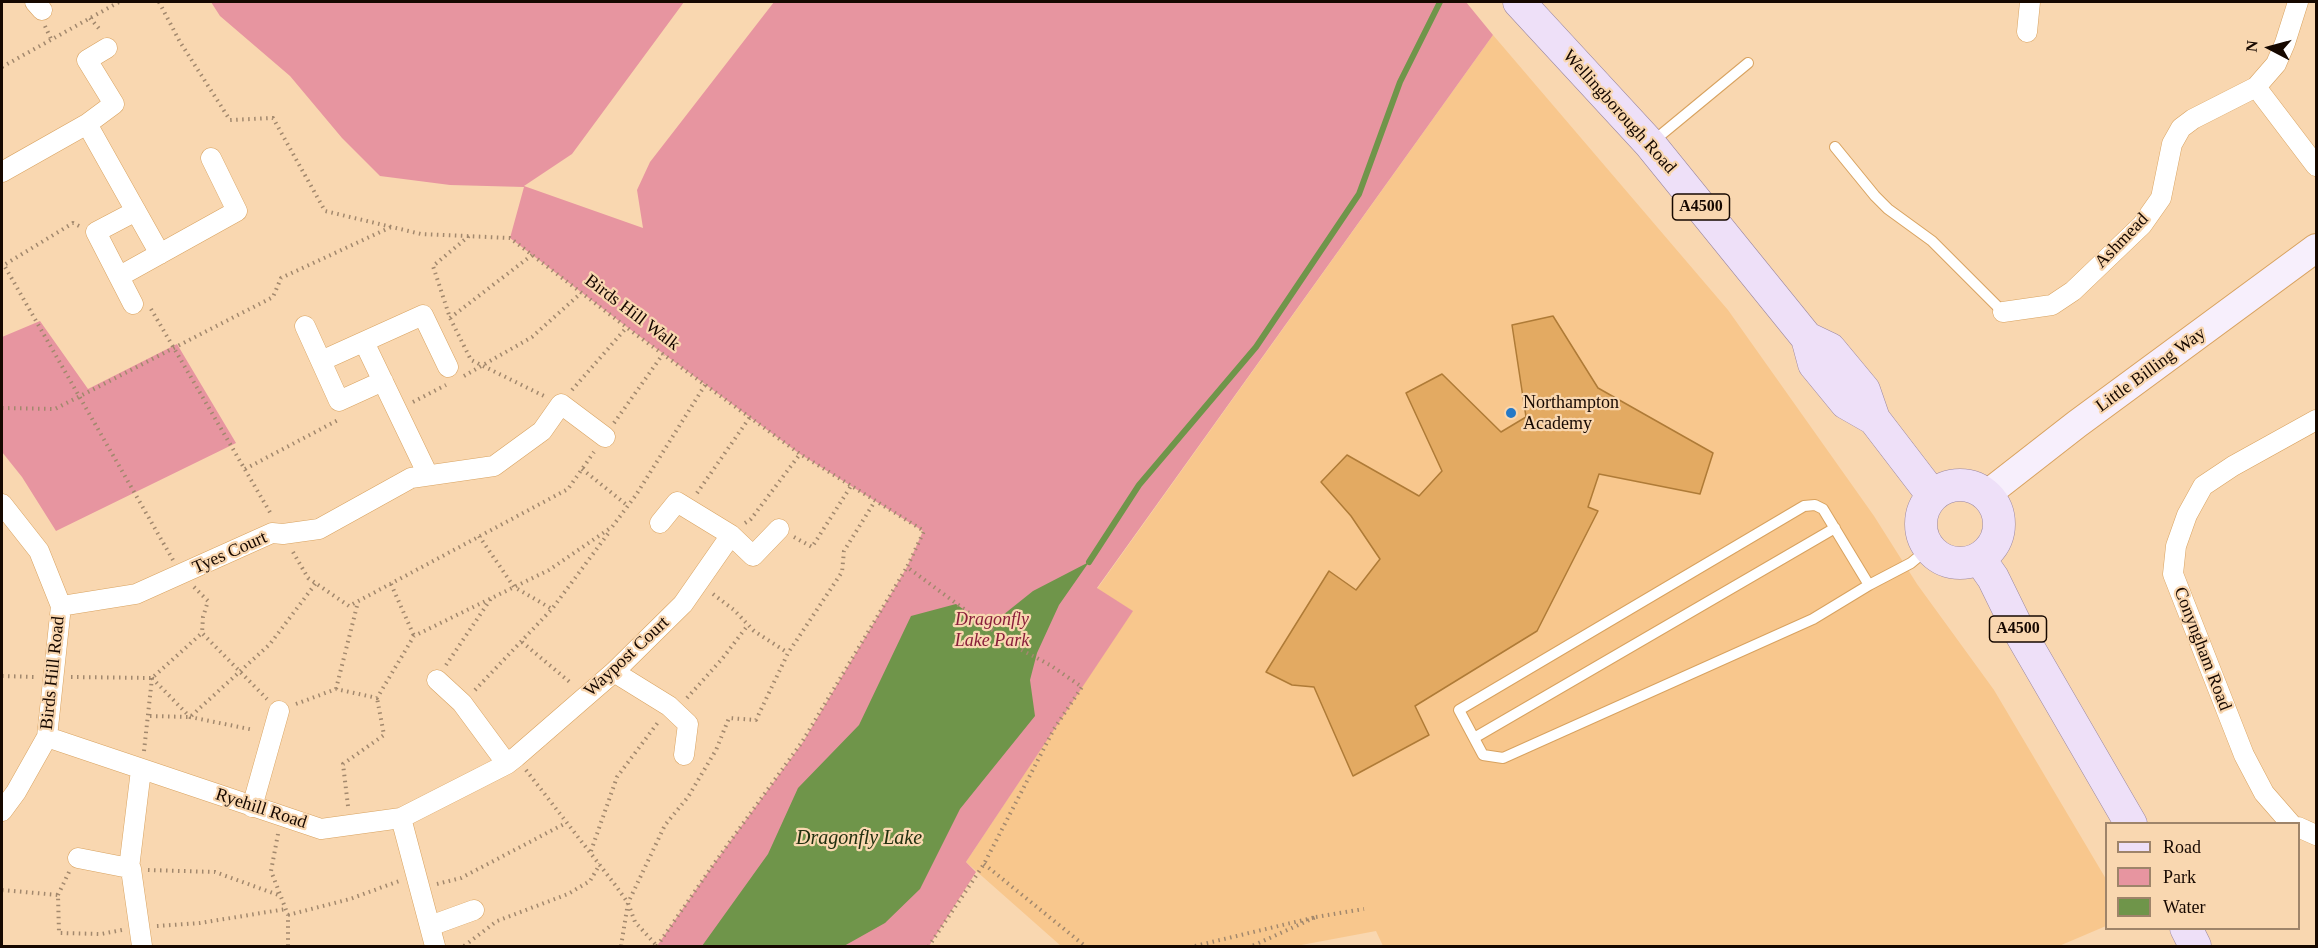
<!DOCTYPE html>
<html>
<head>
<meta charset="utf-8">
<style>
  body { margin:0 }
  #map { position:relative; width:2318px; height:948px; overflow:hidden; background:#f9d7b0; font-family:"Times New Roman",serif }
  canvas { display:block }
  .frame { position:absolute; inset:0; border:3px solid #160800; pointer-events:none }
  .legend { position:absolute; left:2105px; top:822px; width:195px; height:108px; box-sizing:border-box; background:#f9d7b0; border:2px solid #9e846a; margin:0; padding:8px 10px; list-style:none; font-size:18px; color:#160800 }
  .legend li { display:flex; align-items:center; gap:12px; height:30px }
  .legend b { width:30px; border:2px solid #9e846a }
  .north { position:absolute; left:2240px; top:18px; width:60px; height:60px; -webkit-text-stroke:4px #f9d7b0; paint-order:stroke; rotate:276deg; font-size:16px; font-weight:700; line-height:24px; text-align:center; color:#160800 }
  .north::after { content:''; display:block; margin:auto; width:21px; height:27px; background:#160800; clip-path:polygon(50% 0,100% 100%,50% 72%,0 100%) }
</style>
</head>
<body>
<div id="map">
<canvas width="2318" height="948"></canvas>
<div class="frame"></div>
<ul class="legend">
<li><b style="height:8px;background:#eee0f8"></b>Road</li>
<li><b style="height:16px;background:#e795a0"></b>Park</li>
<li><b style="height:16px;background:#6f954a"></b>Water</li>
</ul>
<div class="north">N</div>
</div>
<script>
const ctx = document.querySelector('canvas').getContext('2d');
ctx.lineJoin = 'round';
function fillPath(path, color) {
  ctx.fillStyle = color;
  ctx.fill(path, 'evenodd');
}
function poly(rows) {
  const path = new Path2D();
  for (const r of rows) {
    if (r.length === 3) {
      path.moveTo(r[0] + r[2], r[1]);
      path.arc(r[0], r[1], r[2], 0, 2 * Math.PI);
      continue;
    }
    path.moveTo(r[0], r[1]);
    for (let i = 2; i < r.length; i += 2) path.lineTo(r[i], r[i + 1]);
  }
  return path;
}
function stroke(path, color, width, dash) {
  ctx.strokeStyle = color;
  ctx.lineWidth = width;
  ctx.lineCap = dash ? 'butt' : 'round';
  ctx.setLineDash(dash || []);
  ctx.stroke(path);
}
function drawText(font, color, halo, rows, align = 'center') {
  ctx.font = font + ' "Times New Roman",serif';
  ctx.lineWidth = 4.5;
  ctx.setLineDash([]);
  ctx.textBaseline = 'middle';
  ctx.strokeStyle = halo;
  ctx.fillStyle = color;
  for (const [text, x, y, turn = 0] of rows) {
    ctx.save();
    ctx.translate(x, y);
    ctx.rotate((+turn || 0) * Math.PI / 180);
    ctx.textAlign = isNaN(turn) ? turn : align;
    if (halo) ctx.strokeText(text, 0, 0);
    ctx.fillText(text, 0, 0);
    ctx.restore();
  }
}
const built = poly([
  [1493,35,1728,310,1874,516,1917,584,1994,690,2106,879,2106,926,2059,946,1383,946,1376,931,1296,946,1061,946,966,862,1132,611,1097,589]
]);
const green = poly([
  [211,2,684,2,572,154,524,186,643,228,637,190,650,162,774,2,1466,2,1493,35,1097,588,1133,611,966,862,976,872,929,946,657,946,713,865,803,742,907,567,923,531,800,454,627,327,510,238,524,187,450,185,380,176,342,138,290,76,220,16],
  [40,321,88,389,177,344,236,443,56,531,22,477,2,452,2,337]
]);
const water = poly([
  [1089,562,1059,605,1037,653,1030,680,1035,716,960,809,920,889,885,923,844,946,702,946,768,854,798,788,859,725,911,616,956,604,988,627,1033,591]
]);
const stream = poly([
  [1089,562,1139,485,1256,347,1359,194,1400,82,1440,2]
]);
const building = poly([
  [1553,316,1598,388,1713,453,1700,494,1599,474,1588,507,1598,511,1537,631,1415,706,1429,735,1353,776,1314,687,1292,685,1266,672,1329,571,1356,590,1380,559,1351,516,1321,482,1347,455,1419,496,1442,471,1406,393,1442,374,1501,432,1526,417,1512,325,1553,316]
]);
const path = poly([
  [159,2,180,42,230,120,273,118,325,211,421,234,510,238,634,333,800,454,924,531,907,567,1014,646,1050,665,1082,687,1054,729,984,864,929,946],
  [90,18,101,31],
  [45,26,51,39],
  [2,67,119,2],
  [79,226,73,223,4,265,173,560],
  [469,236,433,266,450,318,471,360,546,397],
  [151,309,271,514],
  [450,318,532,255],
  [464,376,532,337,581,293],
  [572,390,627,327],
  [413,402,446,385],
  [2,408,55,409,273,297,281,278,391,227],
  [614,423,663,354],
  [245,469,340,419],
  [582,469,628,506],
  [697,493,750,417],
  [745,523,751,519,800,454],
  [479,536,514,587,552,609],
  [794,537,812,547,851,486],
  [293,552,308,578,349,606,568,489,594,452],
  [391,584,414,636],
  [194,587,208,601,203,617,202,633,267,699],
  [713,594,734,610,754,631,788,653],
  [522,642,572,684],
  [446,665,492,597],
  [2,676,36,677],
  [71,677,152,678,202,633],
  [152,678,190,717,254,730],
  [336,689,358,602],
  [475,690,552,609,610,531],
  [687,698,722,659,748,625],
  [296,704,336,689,377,698,414,636,549,570,612,527,636,495,705,385],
  [150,716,190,717,270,644,316,583],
  [144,751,152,678],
  [526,770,616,886,628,903,635,922,657,946],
  [348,806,343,764,384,735,377,698],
  [278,834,271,871,288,915,288,946],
  [591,851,617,777,659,721],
  [984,864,1085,946],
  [148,870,215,872,281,896],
  [437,884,461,878,566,823],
  [2,890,58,895,59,933,101,934,122,930],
  [58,895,69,872],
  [288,915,350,899,399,881],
  [1316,917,1364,909],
  [157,926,200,923,286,909],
  [464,946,497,921,568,894,590,881,600,864],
  [621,946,628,903,665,825,688,797,716,750,729,718,756,720,788,653,842,572,844,551,875,501],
  [657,946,713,865,802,742,907,567],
  [1195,946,1316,917,1252,946]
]);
const lane = poly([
  [1651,143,1748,63],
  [1835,147,1875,196,1888,209,1932,241,2003,312],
  [1869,585,1823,509,1815,505,1804,506,1459,710,1483,755,1503,758,1813,619,1869,585,1911,563,1929,548],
  [1474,738,1835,528]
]);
const street = poly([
  [35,2,42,10],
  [2027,32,2030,2],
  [2256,87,2276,64,2285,43,2298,2],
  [87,124,160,254],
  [2,172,87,124,114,104,87,60,107,48],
  [120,276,237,211,211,158],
  [133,304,96,232,136,211],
  [2003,312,2052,305,2073,291,2142,225,2161,198,2172,144,2181,128,2193,119,2256,87,2316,166],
  [305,326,339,401,383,381],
  [364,342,428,475],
  [321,361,423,315,448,367],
  [2,504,39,551,61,606,47,737,16,792,2,811],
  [660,523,677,502,731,535,753,556,779,529],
  [61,606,136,594,272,533,283,534,319,529,411,478,494,466,542,431,561,404,605,437],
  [614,672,669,706,688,724,684,755],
  [437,680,462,703,507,764],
  [47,737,321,829,401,818,507,764,516,757,614,672,683,604,731,535],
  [141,770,129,868,131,869,142,946],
  [252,807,279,711],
  [401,818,435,946],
  [2291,824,2264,793,2244,755,2173,574,2176,546,2187,515,2203,486,2233,466,2316,420],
  [2298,827,2316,835],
  [78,858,129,868],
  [430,926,474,910]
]);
const secondary = poly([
  [1986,495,2077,424,2316,248]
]);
const primary = poly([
  [1519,2,1650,144,1807,338,1814,364,1846,403,1874,419],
  [1807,338,1830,349,1864,390,1874,419,1933,496],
  [1960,524,39],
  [1979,558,1993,578,2019,631,2131,824],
  [2186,928,2195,946]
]);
const markers = [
  [1511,413,6,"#2579c7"]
];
const shields = [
  [1701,207,57],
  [2018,629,57]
];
const shieldNames = [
  ["A4500",1701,207],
  ["A4500",2018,629]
];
const streetNames = [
  ["Wellingborough Road",1619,112,48],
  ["Ashmead",2122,241,-46],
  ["Birds Hill Walk",632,313,37],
  ["Little Billing Way",2151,370,-36],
  ["Tyes Court",230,553,-24],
  ["Conyngham Road",2202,649,69],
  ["Waypost Court",627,657,-43],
  ["Birds Hill Road",53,673,-84],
  ["Ryehill Road",261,809,18]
];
const poiNames = [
  ["Northampton",1523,403],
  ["Academy",1523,424]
];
const parkNames = [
  ["Dragonfly",992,620],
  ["Lake Park",992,641]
];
const waterNames = [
  ["Dragonfly Lake",859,839]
];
fillPath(built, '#f8c78d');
fillPath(green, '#e795a0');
fillPath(water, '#6f954a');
stroke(stream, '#6f954a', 6);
fillPath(building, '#e3aa62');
stroke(building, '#af7b37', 1.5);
stroke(lane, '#d8a25f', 12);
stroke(street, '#d8a25f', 21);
stroke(secondary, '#d8a25f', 30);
stroke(primary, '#9b879f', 33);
stroke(path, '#a2886d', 4, [1.5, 4.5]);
stroke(lane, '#fff', 10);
stroke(street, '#fff', 20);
stroke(secondary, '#f7effc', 28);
stroke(primary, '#eee0f8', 32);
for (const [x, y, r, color] of markers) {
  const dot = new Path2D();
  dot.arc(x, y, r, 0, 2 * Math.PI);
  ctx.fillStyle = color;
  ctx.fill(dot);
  stroke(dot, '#f9d7b0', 2);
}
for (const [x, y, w] of shields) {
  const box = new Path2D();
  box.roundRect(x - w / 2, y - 13, w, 26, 4.5);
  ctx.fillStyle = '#f9d7b0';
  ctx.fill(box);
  stroke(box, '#160800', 1.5);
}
drawText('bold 16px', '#160800', null, shieldNames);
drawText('18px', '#160800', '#f9d7b0', streetNames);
drawText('18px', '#160800', '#f9d7b0', poiNames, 'left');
drawText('italic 18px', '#891e3a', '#f9d7b0', parkNames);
drawText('italic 20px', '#213010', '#f9d7b0', waterNames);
</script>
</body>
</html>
